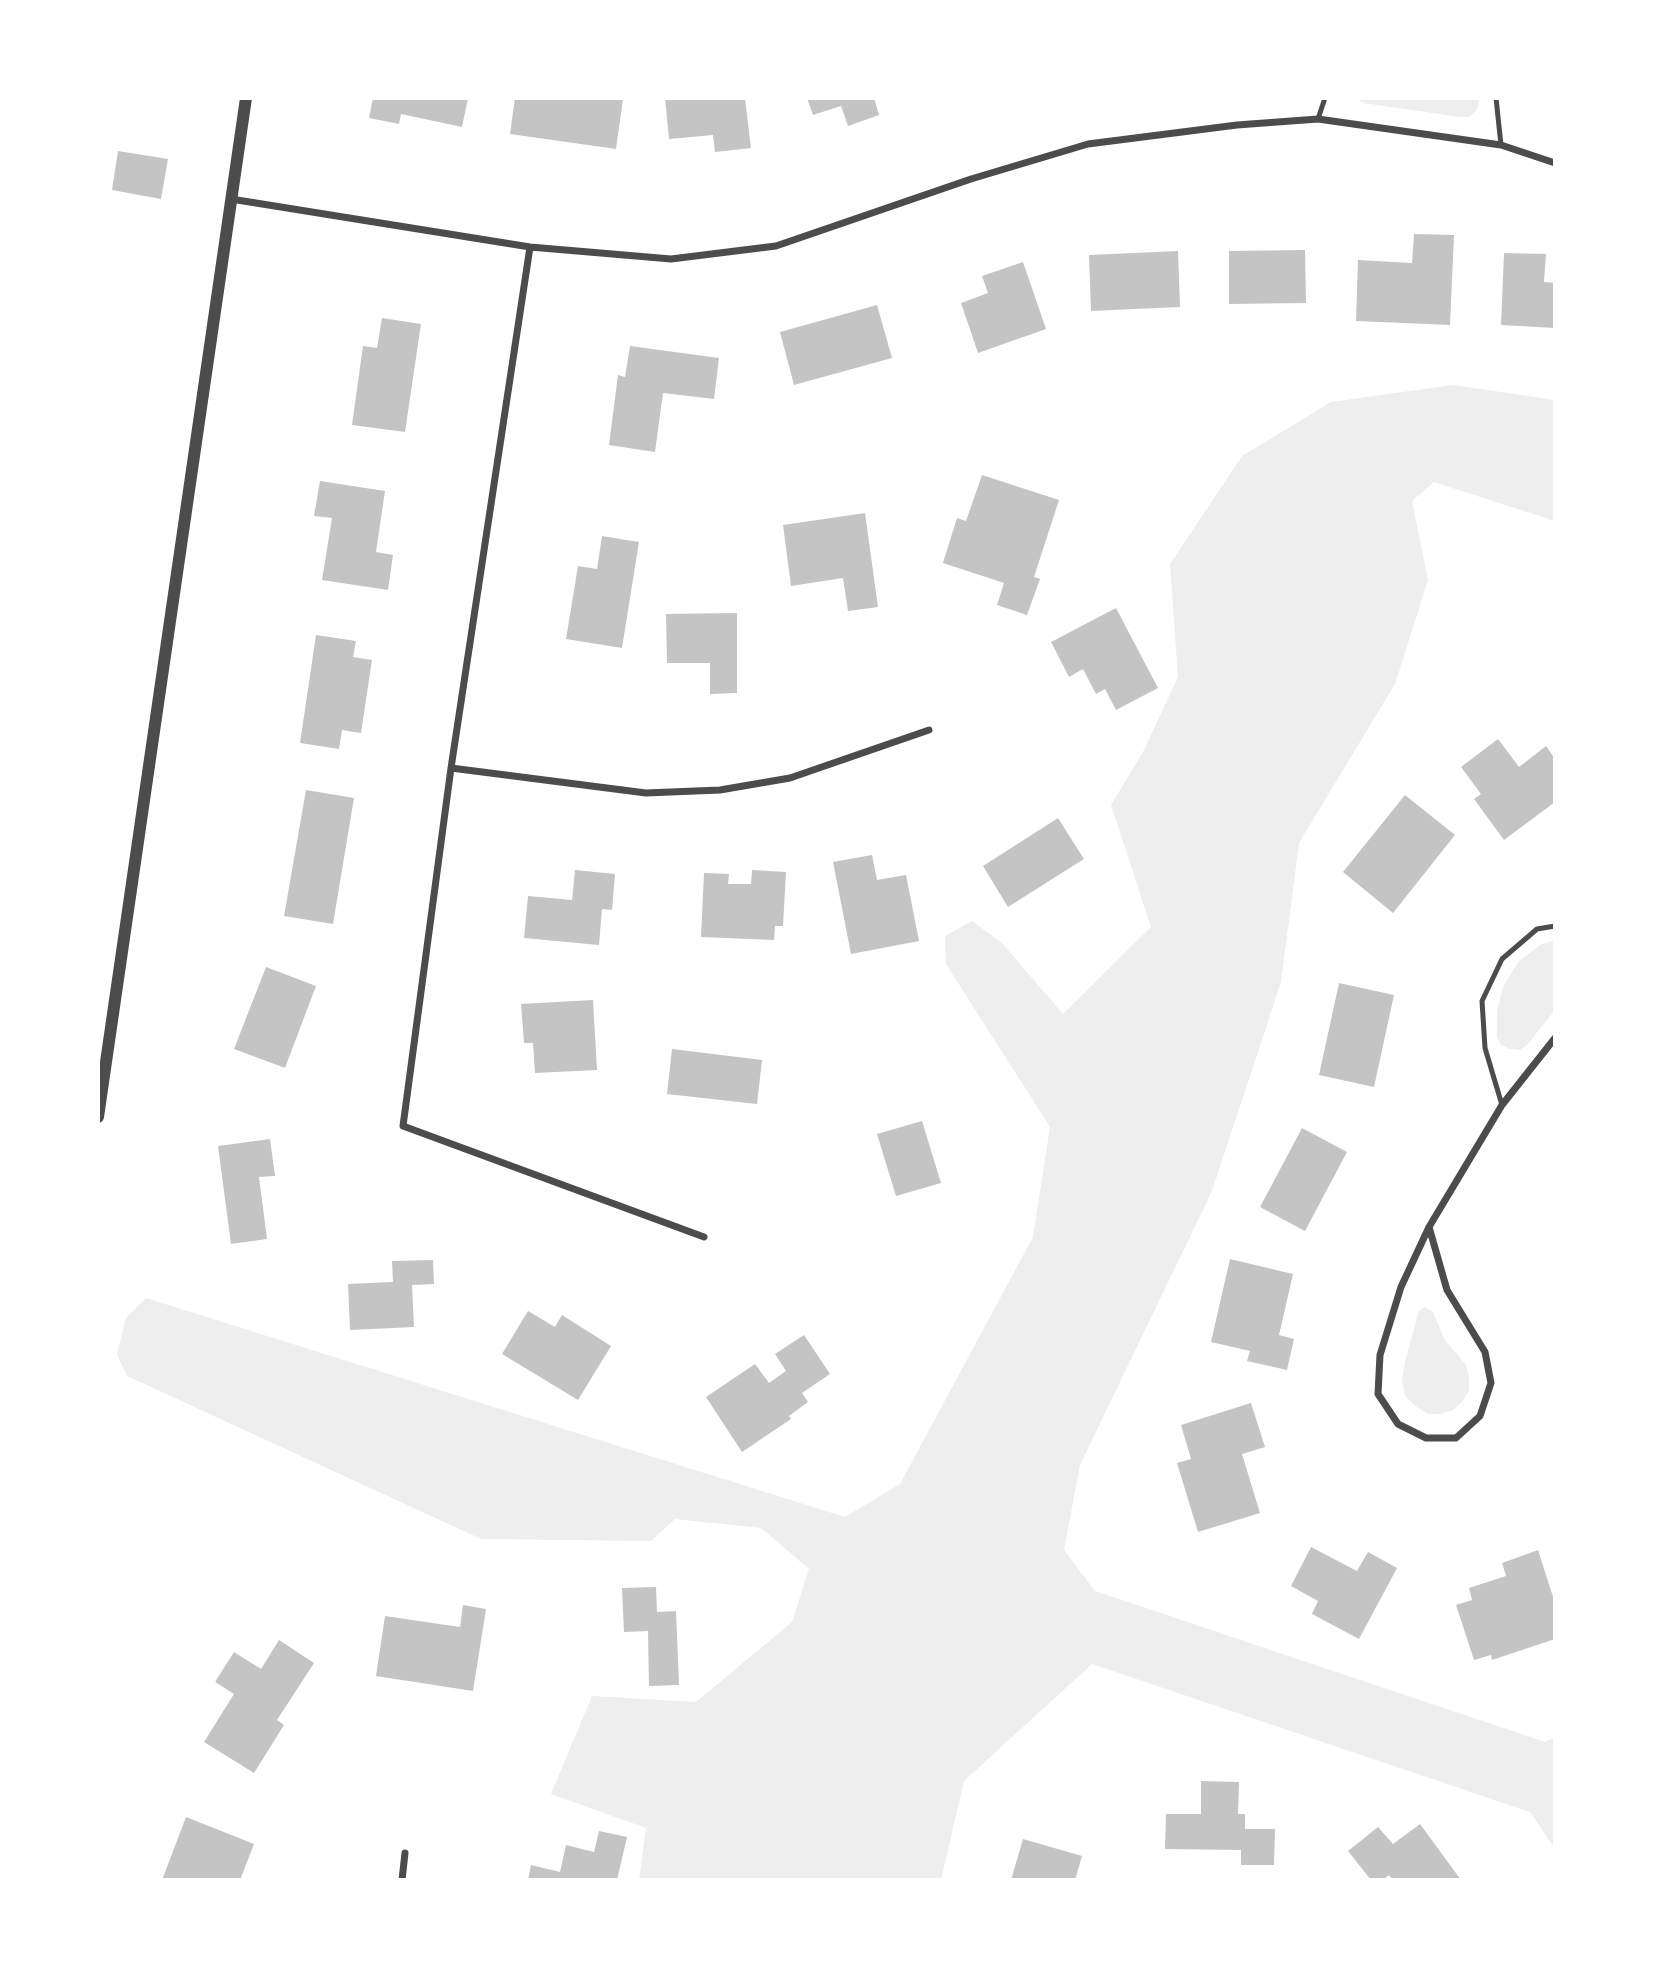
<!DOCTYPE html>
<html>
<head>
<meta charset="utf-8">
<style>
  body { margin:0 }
  #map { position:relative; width:1653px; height:1978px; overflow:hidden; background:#fff; font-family:"Open Sans",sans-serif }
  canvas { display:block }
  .frame { position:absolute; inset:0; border:100px solid #fff; pointer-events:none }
</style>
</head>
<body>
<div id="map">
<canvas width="1653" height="1978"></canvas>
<div class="frame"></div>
</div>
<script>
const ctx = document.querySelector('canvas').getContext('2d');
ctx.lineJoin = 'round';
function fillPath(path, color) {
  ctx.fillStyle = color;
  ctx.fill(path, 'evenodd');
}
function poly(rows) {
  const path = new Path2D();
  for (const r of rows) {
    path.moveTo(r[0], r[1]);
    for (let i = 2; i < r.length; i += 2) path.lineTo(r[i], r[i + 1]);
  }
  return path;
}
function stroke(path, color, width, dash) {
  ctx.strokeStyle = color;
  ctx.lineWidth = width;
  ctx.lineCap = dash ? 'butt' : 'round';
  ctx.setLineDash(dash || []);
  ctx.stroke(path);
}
const green = poly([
  [1354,98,1479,98,1477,110,1469,117,1460,117,1364,103],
  [1453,385,1555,400,1555,521,1434,482,1412,501,1428,580,1395,684,1299,843,1281,982,1212,1191,1080,1465,1064,1550,1095,1591,1545,1742,1555,1737,1555,1849,1530,1812,1092,1664,964,1781,941,1880,639,1880,646,1828,551,1794,592,1696,696,1702,792,1622,809,1569,761,1528,675,1519,651,1541,481,1539,127,1376,117,1354,126,1318,146,1298,845,1517,900,1484,1033,1237,1050,1127,946,964,945,936,972,921,1002,943,1063,1014,1151,927,1111,805,1143,752,1178,677,1170,564,1242,456,1331,402],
  [1555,940,1555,1010,1527,1045,1520,1050,1510,1049,1501,1045,1497,1037,1497,1011,1503,987,1518,962,1540,945],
  [1425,1307,1433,1312,1444,1339,1466,1365,1469,1377,1469,1390,1463,1401,1453,1410,1440,1414,1428,1414,1415,1406,1406,1397,1402,1382,1405,1362,1418,1314,1420,1310]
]);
const building = poly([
  [373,98,468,98,462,127,401,114,399,124,369,118],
  [515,98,623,99,616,149,510,134],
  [665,98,745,98,751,148,715,152,713,135,669,139],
  [807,98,874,98,879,115,848,126,841,106,813,115],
  [118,151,168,159,161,199,112,190],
  [1414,234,1454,235,1450,325,1356,321,1358,260,1412,263],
  [1305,250,1306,303,1229,304,1229,251],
  [1178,251,1180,307,1091,311,1089,255],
  [1504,253,1546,254,1544,282,1555,283,1555,328,1501,325],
  [1023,262,1046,329,978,353,961,303,988,293,982,276],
  [877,305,892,358,794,385,780,332],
  [382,318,421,324,405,432,352,425,363,346,377,348],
  [630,346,719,358,714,399,663,393,655,452,609,445,618,375,625,377],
  [982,475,1059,500,1034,577,1040,579,1027,615,997,605,1004,583,943,563,957,518,966,521],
  [320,481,385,491,376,552,393,555,388,590,322,580,332,518,314,516],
  [865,513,878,607,848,611,843,578,791,586,783,525],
  [602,536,639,542,622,648,566,639,578,566,597,569],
  [1116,608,1158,688,1116,710,1105,689,1096,694,1083,669,1069,677,1051,642],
  [737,613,737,693,710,694,710,663,667,663,666,614],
  [316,635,356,641,353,657,372,660,361,733,342,730,339,749,300,743],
  [1498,739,1519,767,1546,746,1555,759,1555,802,1504,840,1474,799,1481,794,1461,767],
  [306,790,354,798,333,924,284,916],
  [1405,795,1455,835,1393,913,1343,872],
  [1058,818,1084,859,1008,907,983,866],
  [872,855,877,880,906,875,919,941,851,954,833,862],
  [575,870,615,874,612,910,602,909,599,945,524,938,528,896,572,900],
  [752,870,786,872,783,926,775,926,774,940,701,937,704,873,729,874,728,884,751,884],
  [266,967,316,986,285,1068,234,1049],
  [1339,983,1394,995,1374,1087,1319,1075],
  [593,1000,597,1070,535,1073,533,1043,524,1043,521,1004],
  [672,1049,762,1060,757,1104,667,1094],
  [922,1121,941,1183,896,1196,877,1134],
  [1302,1128,1347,1152,1305,1231,1260,1207],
  [270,1139,275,1176,259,1177,267,1239,231,1244,218,1146],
  [1230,1259,1293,1274,1279,1335,1294,1339,1287,1370,1247,1361,1250,1351,1211,1342],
  [433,1260,434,1284,412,1285,414,1327,350,1330,348,1284,393,1282,392,1261],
  [528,1311,555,1327,562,1315,611,1346,578,1400,502,1354],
  [804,1335,830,1374,802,1393,808,1402,789,1416,791,1419,742,1452,706,1397,755,1364,769,1383,786,1371,775,1354],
  [1251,1403,1265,1447,1242,1454,1260,1513,1198,1532,1177,1463,1191,1459,1181,1425],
  [1311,1547,1357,1571,1368,1552,1397,1568,1359,1639,1312,1614,1318,1601,1291,1586],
  [1538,1550,1555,1603,1555,1639,1492,1660,1491,1655,1474,1660,1456,1605,1472,1600,1469,1588,1506,1576,1502,1563],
  [656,1587,657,1612,676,1611,679,1685,649,1686,648,1631,624,1632,622,1588],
  [463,1605,486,1609,473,1691,376,1676,385,1616,460,1627],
  [279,1640,314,1663,277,1720,284,1725,254,1773,204,1742,234,1694,215,1682,234,1652,261,1669],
  [1201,1781,1239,1782,1238,1814,1245,1814,1245,1829,1275,1829,1274,1865,1241,1865,1241,1850,1165,1849,1166,1814,1201,1814],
  [186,1817,254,1844,240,1880,162,1880],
  [1420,1824,1461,1880,1393,1880,1389,1875,1382,1880,1371,1880,1348,1851,1378,1827,1393,1844],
  [599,1831,627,1837,617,1880,528,1880,531,1865,560,1872,566,1845,594,1852],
  [1023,1839,1082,1856,1075,1880,1011,1880]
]);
const service = poly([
  [1496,98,1501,145],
  [1318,119,1325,98],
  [1502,1105,1485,1048,1482,1001,1502,959,1537,929,1555,926]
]);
const minor = poly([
  [231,199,530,247,671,259,776,246,971,179,1088,144,1237,125,1318,119,1501,145,1555,163],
  [530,247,451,768,403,1126,704,1237],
  [451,768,646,793,720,790,790,778,929,730],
  [1429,1227,1447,1290,1485,1352,1491,1383,1480,1416,1456,1438,1426,1438,1398,1424,1378,1394,1380,1355,1401,1287,1429,1227,1502,1105,1555,1038],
  [402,1880,405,1853]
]);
const tertiary = poly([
  [98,1117,246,98]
]);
fillPath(green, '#eee');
fillPath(building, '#c4c4c4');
stroke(service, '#4c4c4c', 5);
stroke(minor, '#4c4c4c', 7);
stroke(tertiary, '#4c4c4c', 12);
</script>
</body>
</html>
